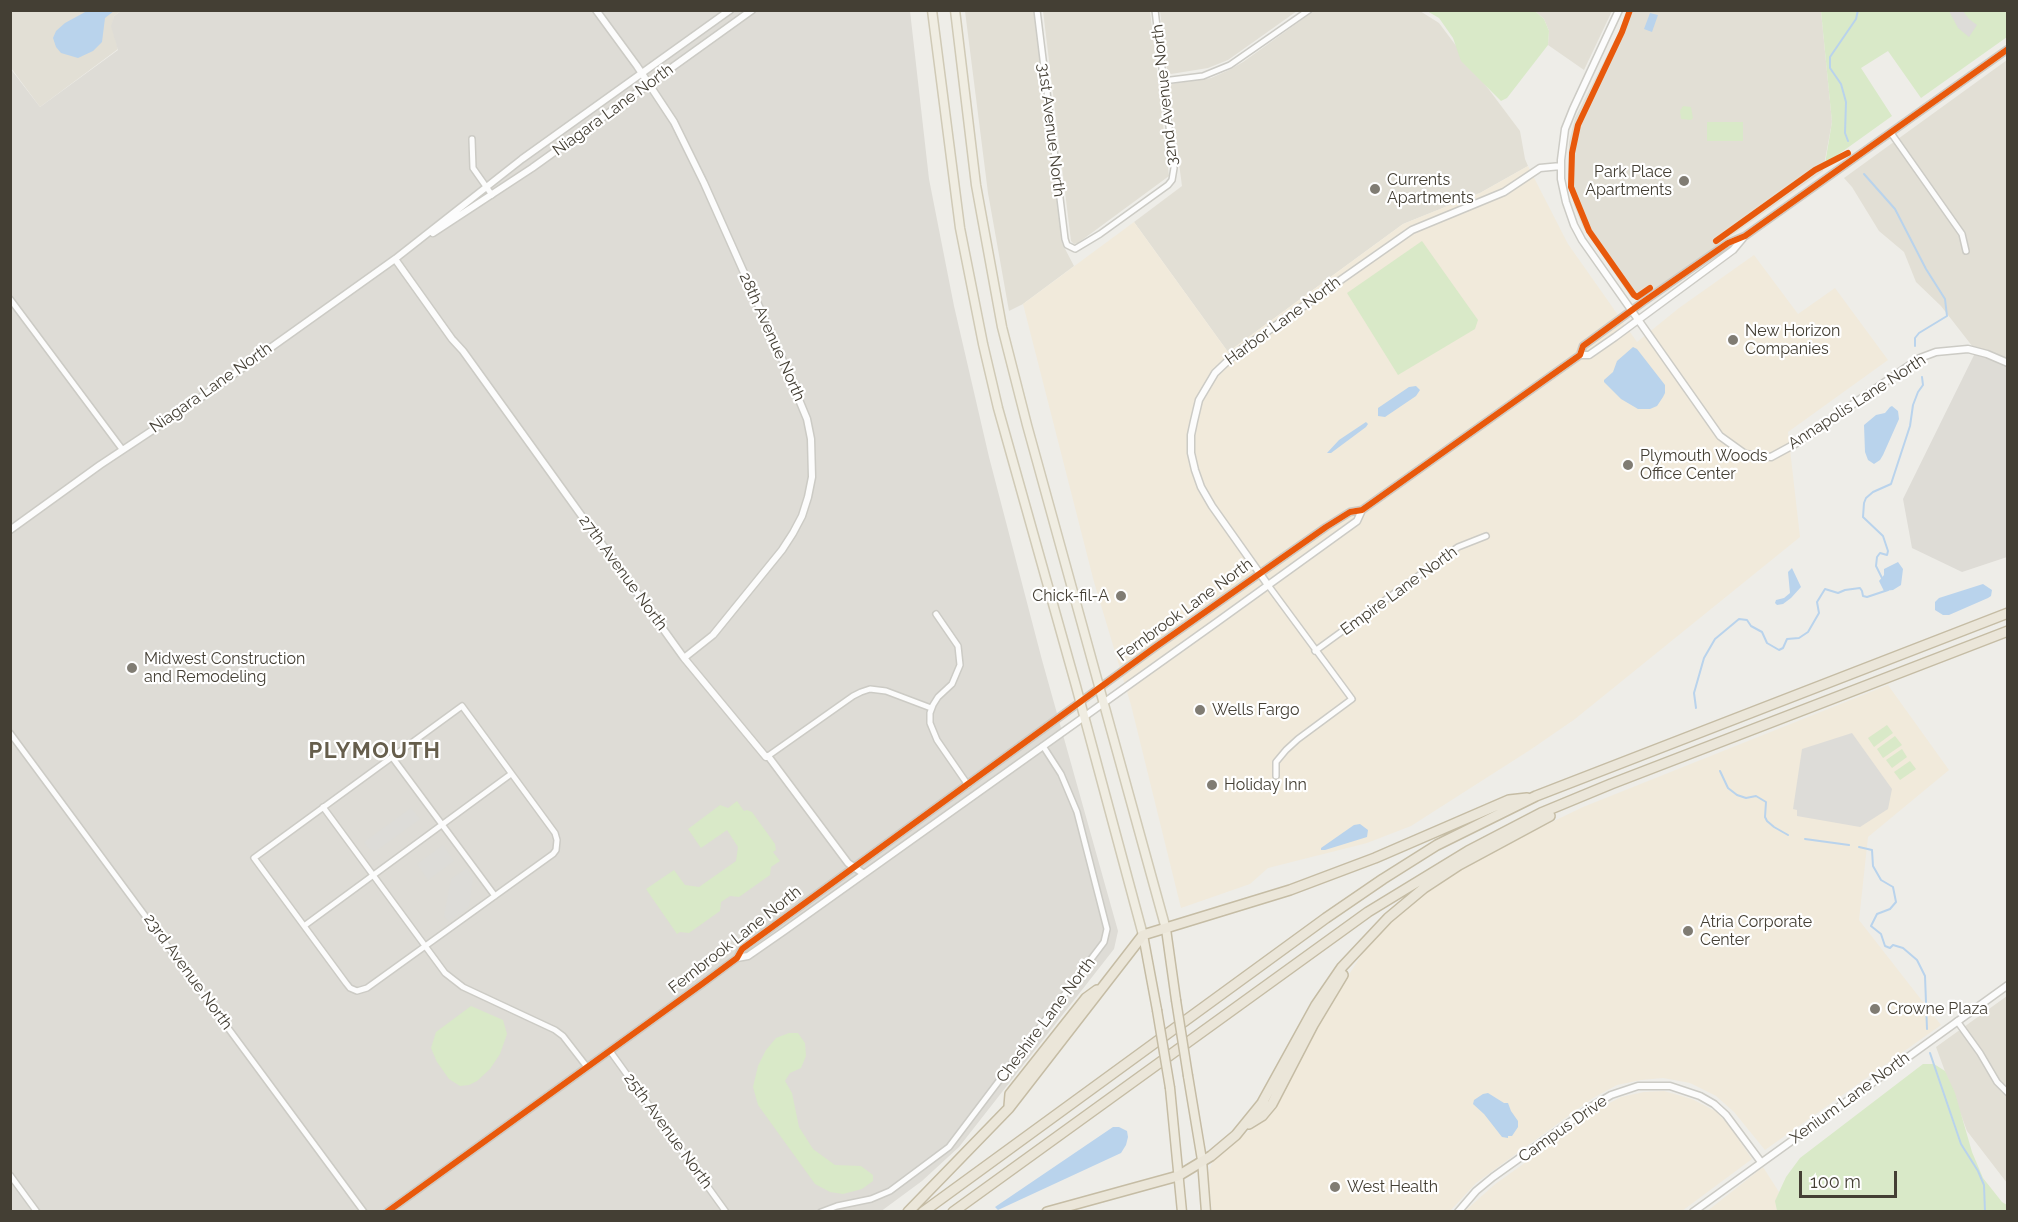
<!DOCTYPE html>
<html>
<head>
<meta charset="utf-8">
<style>
  body { margin:0 }
  #map { position:relative; width:2018px; height:1222px; overflow:hidden; background:#eeede8; font-family:Raleway,sans-serif }
  canvas { display:block }
  .frame { position:absolute; inset:0; border:12px solid #443f34; pointer-events:none }
  .scale { position:absolute; left:1799px; top:1171px; width:98px; height:27px; box-sizing:border-box; border:3px solid #443f34; border-top:0; padding-left:8px; font-size:18px; line-height:21px; white-space:nowrap; color:#443f34; -webkit-text-stroke:4px #fff; paint-order:stroke }
</style>
</head>
<body>
<div id="map">
<canvas width="2018" height="1222"></canvas>
<div class="frame"></div>
<div class="scale">100 m</div>
</div>
<script>
const ctx = document.querySelector('canvas').getContext('2d');
ctx.lineJoin = 'round';
function fillPath(path, color) {
  ctx.fillStyle = color;
  ctx.fill(path, 'evenodd');
}
function poly(rows) {
  const path = new Path2D();
  for (const r of rows) {
    path.moveTo(r[0], r[1]);
    for (let i = 2; i < r.length; i += 2) path.lineTo(r[i], r[i + 1]);
  }
  return path;
}
function stroke(path, color, width, dash) {
  ctx.strokeStyle = color;
  ctx.lineWidth = width;
  ctx.lineCap = dash ? 'butt' : 'round';
  ctx.setLineDash(dash || []);
  ctx.stroke(path);
}
function drawText(font, color, halo, rows, align = 'center') {
  ctx.font = font + ' Raleway,sans-serif';
  ctx.lineWidth = 4.5;
  ctx.setLineDash([]);
  ctx.textBaseline = 'middle';
  ctx.strokeStyle = halo;
  ctx.fillStyle = color;
  for (const [text, x, y, turn = 0] of rows) {
    ctx.save();
    ctx.translate(x, y);
    ctx.rotate((+turn || 0) * Math.PI / 180);
    ctx.textAlign = isNaN(turn) ? turn : align;
    if (halo) ctx.strokeText(text, 0, 0);
    ctx.fillText(text, 0, 0);
    ctx.restore();
  }
}
const residential = poly([
  [11,11,121,11,114,16,112,26,118,49,40,107,11,68],
  [965,11,1034,11,1062,243,1074,266,1023,304,1009,311,988,193],
  [1043,11,1150,11,1169,176,1078,243,1074,244,1071,241],
  [1160,11,1160,10,1297,11,1228,60,1208,68,1171,74,1167,71],
  [1314,11,1420,11,1439,23,1520,131,1525,159,1528,166,1480,193,1403,224,1228,352,1134,222,1182,186,1169,88,1171,84,1211,78,1229,70,1243,62],
  [1535,11,1612,11,1584,70,1548,45,1549,31,1544,19],
  [1627,11,1821,11,1832,122,1823,171,1643,298,1636,300,1630,296,1583,227,1574,205,1568,175,1569,142,1575,118,1621,28],
  [2007,60,2007,363,1976,351,1941,306,1916,282,1904,252,1879,231,1852,187,1844,178],
  [2007,996,2007,1183,1967,1131,1936,1047]
]);
const commercial = poly([
  [1528,166,1568,244,1637,342,1679,308,1754,255,1798,314,1835,288,1888,360,1788,432,1800,537,1575,719,1530,750,1411,826,1367,843,1268,868,1250,884,1181,908,1131,705,1094,582,1023,304,1134,222,1228,352,1403,224,1480,193],
  [1888,685,1949,770,1868,837,1859,920,1941,1025,1765,1150,1734,1112,1716,1096,1690,1083,1663,1078,1641,1080,1617,1085,1593,1098,1476,1183,1450,1211,1212,1211,1208,1173,1214,1158,1272,1113,1330,1004,1366,948,1390,922,1431,888,1498,848,1583,807],
  [1664,1091,1692,1099,1717,1112,1731,1128,1752,1159,1682,1211,1465,1211,1494,1185,1604,1106,1621,1097,1644,1092],
  [1763,1167,1779,1192,1776,1201,1777,1211,1706,1212]
]);
const industrial = poly([
  [121,11,910,11,929,179,954,306,989,457,1042,660,1118,931,1114,949,959,1147,922,1181,880,1212,11,1211,10,68,40,107,118,50,111,26,114,16],
  [1976,351,2007,363,2007,557,1962,572,1912,548,1903,499]
]);
const green = poly([
  [1427,11,1535,11,1544,19,1549,31,1548,45,1507,98,1501,101,1461,61,1453,38,1439,18],
  [1821,11,2007,11,2007,37,1921,98,1888,51,1861,68,1892,116,1825,164,1832,122],
  [1683,106,1691,107,1693,118,1691,120,1681,119,1680,111],
  [1707,122,1743,122,1743,141,1707,141],
  [1422,241,1478,320,1475,329,1398,375,1347,293],
  [1887,725,1893,733,1874,747,1868,738],
  [1895,736,1902,745,1883,758,1877,749],
  [1902,749,1907,757,1892,768,1886,760],
  [1910,761,1916,769,1900,780,1894,772],
  [737,801,744,811,747,810,752,812,775,844,776,850,773,852,780,861,771,867,770,875,739,897,730,896,721,902,720,911,689,933,680,932,677,934,646,889,674,870,685,885,699,887,736,861,738,847,727,830,701,848,688,829,720,805,728,808],
  [471,1006,503,1020,507,1034,500,1054,490,1069,477,1081,469,1085,460,1086,449,1079,437,1062,431,1048,436,1032],
  [789,1033,798,1033,805,1043,806,1056,801,1068,790,1073,785,1081,792,1093,799,1127,813,1149,835,1165,861,1166,873,1175,873,1181,862,1189,843,1194,830,1192,815,1184,758,1105,753,1087,758,1066,766,1050,776,1038],
  [1923,1064,1934,1064,1945,1071,1955,1093,1972,1152,1983,1178,2002,1202,2007,1205,2007,1211,1777,1211,1775,1201,1786,1177,1800,1158]
]);
const parking = poly([
  [1949,11,1963,11,1969,19,1977,25,1969,37,1958,28],
  [1852,733,1892,789,1888,809,1860,827,1797,816,1797,810,1793,809,1802,749],
  [411,808,420,819,376,851,369,849,364,842],
  [443,845,454,861,428,880,417,864],
  [467,868,473,878,469,907,449,922,444,916,451,879]
]);
const water = poly([
  [87,11,114,11,105,18,102,42,93,51,78,58,61,53,56,47,53,38,56,31,65,23],
  [1650,13,1658,15,1652,32,1644,29],
  [1633,347,1637,349,1665,385,1665,393,1663,397,1657,406,1650,409,1638,409,1621,399,1604,382,1604,380,1613,372,1617,361],
  [1416,386,1420,390,1416,396,1385,417,1378,416,1378,408,1409,387],
  [1892,406,1898,411,1899,419,1883,455,1880,460,1874,464,1868,460,1865,452,1864,425,1876,415,1885,413,1890,407],
  [1366,422,1368,424,1366,427,1331,453,1327,453,1339,440],
  [1898,562,1903,569,1901,585,1893,590,1884,591,1879,581,1884,575,1884,569],
  [1792,568,1801,587,1791,598,1783,604,1777,605,1775,603,1776,600,1784,598,1790,593,1788,572],
  [1983,584,1992,590,1991,596,1988,598,1949,615,1943,615,1935,610,1935,602,1939,598],
  [1360,824,1368,830,1367,837,1325,850,1321,850,1321,848,1354,825],
  [1488,1093,1504,1103,1508,1103,1511,1111,1518,1121,1518,1127,1512,1136,1508,1136,1508,1138,1502,1137,1484,1114,1473,1104,1474,1100,1483,1094],
  [1113,1127,1119,1127,1127,1131,1128,1137,1126,1145,1121,1153,998,1210,995,1207]
]);
const stream = poly([
  [1848,141,1845,133,1846,102,1841,84,1830,68,1830,57,1856,19,1858,10],
  [1864,174,1895,209,1926,269,1945,299,1947,316,1919,333,1915,338,1915,346],
  [1882,578,1876,566,1877,557,1880,553,1887,555,1888,551,1883,536,1863,517,1864,503,1866,498,1873,492,1891,484,1910,426,1913,405,1918,392,1923,385,1922,377],
  [1696,708,1694,693,1704,658,1715,639,1739,619,1747,620,1751,626,1762,632,1767,643,1779,650,1783,648,1787,639,1799,638,1808,632,1819,613,1817,602,1825,589,1838,593,1845,590,1860,588,1862,591,1863,596,1867,597,1888,590],
  [1720,771,1728,788,1737,795,1746,798,1756,796,1766,802,1765,817,1767,821,1774,827,1788,835],
  [1805,839,1849,845],
  [1859,847,1872,850,1873,866,1881,880,1893,887,1896,902,1890,909,1877,914,1871,926,1881,934,1885,946,1890,948,1893,945,1903,948,1917,960,1925,976,1927,1029],
  [1930,1053,1961,1144,1978,1171,1984,1185,1985,1212]
]);
const minor = poly([
  [1037,10,1065,239,1067,245,1075,249,1100,234,1168,185,1172,180,1174,168,1155,10],
  [1163,81,1203,76,1230,65,1309,10],
  [1891,133,1962,234,1966,251],
  [472,139,473,168,492,195],
  [10,299,122,449],
  [1268,585,1352,699,1298,739,1286,750,1276,762,1276,776],
  [936,614,958,646,960,665,952,684,938,697,933,705,930,713,930,723,937,740,968,785],
  [1315,651,1458,547,1486,536],
  [462,706,555,833,557,840,556,850,553,854,367,988,357,991,350,988,346,983,254,858,462,706],
  [10,733,364,1212],
  [768,756,853,696,861,692,870,689,886,691,931,708],
  [392,757,495,896],
  [323,807,445,973,463,987,555,1030,563,1036,587,1067],
  [304,926,511,774],
  [1957,1021,1980,1053,1997,1082,2008,1093],
  [610,1051,726,1212],
  [10,1175,37,1212],
  [821,1212,837,1206,871,1199,890,1191,949,1147,1104,942,1107,929,1077,812,1061,774,1043,746]
]);
const tertiary = poly([
  [596,10,637,66,674,122,704,183,778,349,807,419,811,439,812,477,808,497,802,516,793,533,782,550,713,635,684,658],
  [1619,10,1573,109,1565,129,1561,160,1561,179,1566,202,1574,225,1582,240,1720,436,1745,454,1771,457,1795,444,1920,358,1936,352,1968,349,1987,354,2008,363],
  [433,233,532,168,752,10],
  [395,259,452,339,463,351,684,658,766,757,768,756,848,863,864,874],
  [1580,355,1589,355,1615,337,1733,250,1743,238],
  [10,530,100,465,189,406,395,259,522,159,730,10],
  [1268,585,1212,506,1201,487,1195,470,1191,453,1191,435,1194,421,1199,400,1215,373,1235,354,1412,230,1504,192,1540,168,1561,166],
  [737,958,748,956,784,931,1217,622,1357,521,1362,510],
  [387,1212,702,984,737,958,742,949,1154,648,1326,527,1350,512,1362,510,1580,355,1583,346,1643,302,1728,243,1745,236,1759,226,2008,49],
  [1458,1212,1476,1191,1493,1177,1594,1105,1611,1095,1638,1086,1670,1086,1700,1096,1714,1104,1726,1115,1761,1162],
  [1693,1212,2008,985]
]);
const primary = poly([
  [932,10,960,228,983,344,998,408,1076,686,1143,935],
  [955,10,976,185,1002,327,1027,425,1166,929]
]);
const trunk = poly([
  [1166,929,1176,1000],
  [1143,935,1157,1010],
  [1188,1076,1202,1160,1206,1212],
  [1170,1088,1182,1212]
]);
const motorway = poly([
  [1009,1106,1010,1094,1086,998,1097,990],
  [1249,1124,1262,1116,1272,1104,1313,1025,1343,975],
  [908,1212,1009,1108,1143,935,1290,890,1375,858,1509,800,1527,798],
  [923,1212,1326,918,1383,879,1437,845,1536,796,2008,613],
  [953,1212,1368,912,1468,851,1541,813,1611,784,2008,631],
  [1047,1212,1178,1176,1211,1156,1236,1135,1262,1103,1316,1005,1342,967,1388,918,1424,888,1459,865,1550,816]
]);
const trunkBridge = poly([
  [1176,1000,1188,1076],
  [1157,1010,1170,1088]
]);
const cycleway = poly([
  [1630,10,1622,32,1578,125,1572,153,1571,187,1589,231,1634,295,1637,297,1650,288],
  [1716,241,1815,170,1848,153],
  [387,1212,702,984,737,958,742,949,1154,648,1326,527,1350,512,1362,510,1580,355,1583,346,1643,302,1728,243,1745,236,1759,226,2008,49]
]);
const markers = [
  [1684,181,6,"#807c73"],
  [1375,189,6,"#807c73"],
  [1733,340,6,"#807c73"],
  [1628,465,6,"#807c73"],
  [1121,596,6,"#807c73"],
  [132,668,6,"#807c73"],
  [1200,710,6,"#807c73"],
  [1212,785,6,"#807c73"],
  [1688,931,6,"#807c73"],
  [1875,1009,6,"#807c73"],
  [1335,1187,6,"#807c73"]
];
const streetNames = [
  ["32nd Avenue North",1165,95,-96],
  ["Niagara Lane North",613,110,-36],
  ["31st Avenue North",1051,130,83],
  ["Harbor Lane North",1283,321,-36],
  ["28th Avenue North",772,337,66],
  ["Niagara Lane North",211,388,-35],
  ["Annapolis Lane North",1857,402,-33],
  ["27th Avenue North",623,573,54],
  ["Empire Lane North",1399,591,-36],
  ["Fernbrook Lane North",1185,610,-36],
  ["Fernbrook Lane North",735,940,-38],
  ["23rd Avenue North",188,972,54],
  ["Cheshire Lane North",1046,1020,-53],
  ["Xenium Lane North",1850,1098,-36],
  ["Campus Drive",1563,1129,-35],
  ["25th Avenue North",668,1131,54]
];
const poiNames = [
  ["Park Place",1672,172,"right"],
  ["Apartments",1672,190,"right"],
  ["Currents",1387,180],
  ["Apartments",1387,198],
  ["New Horizon",1745,331],
  ["Companies",1745,349],
  ["Plymouth Woods",1640,456],
  ["Office Center",1640,474],
  ["Chick-fil-A",1109,596,"right"],
  ["Midwest Construction",144,659],
  ["and Remodeling",144,677],
  ["Wells Fargo",1212,710],
  ["Holiday Inn",1224,785],
  ["Atria Corporate",1700,922],
  ["Center",1700,940],
  ["Crowne Plaza",1887,1009],
  ["West Health",1347,1187]
];
const districtNames = [
  ["PLYMOUTH",375,751]
];
fillPath(residential, '#e2dfd5');
fillPath(commercial, '#f1eadb');
fillPath(industrial, '#dedcd6');
fillPath(green, '#d9e9c8');
fillPath(parking, '#dddcd8');
fillPath(water, '#b9d3ec');
stroke(stream, '#b9d3ec', 2);
stroke(minor, '#cccbc5', 8);
stroke(tertiary, '#cccbc5', 9);
stroke(primary, '#d0cab6', 11);
stroke(trunk, '#c5bca4', 11);
stroke(motorway, '#c5bca4', 12);
stroke(minor, '#fcfcfc', 5);
stroke(tertiary, '#fcfcfc', 6);
stroke(primary, '#f0ede2', 8);
stroke(trunk, '#eeeade', 8);
stroke(motorway, '#ebe6d9', 9);
stroke(trunkBridge, '#c5bca4', 11, []);
stroke(trunkBridge, '#eeeade', 8);
stroke(cycleway, '#e8590c', 6);
for (const [x, y, r, color] of markers) {
  const dot = new Path2D();
  dot.arc(x, y, r, 0, 2 * Math.PI);
  ctx.fillStyle = color;
  ctx.fill(dot);
  stroke(dot, '#fff', 2);
}
drawText('16px', '#443f34', '#fff', streetNames);
drawText('16px', '#443f34', '#fff', poiNames, 'left');
ctx.letterSpacing = '1.5px';
drawText('bold 22px', '#665e4c', '#fff', districtNames);
ctx.letterSpacing = '0px';
</script>
</body>
</html>
